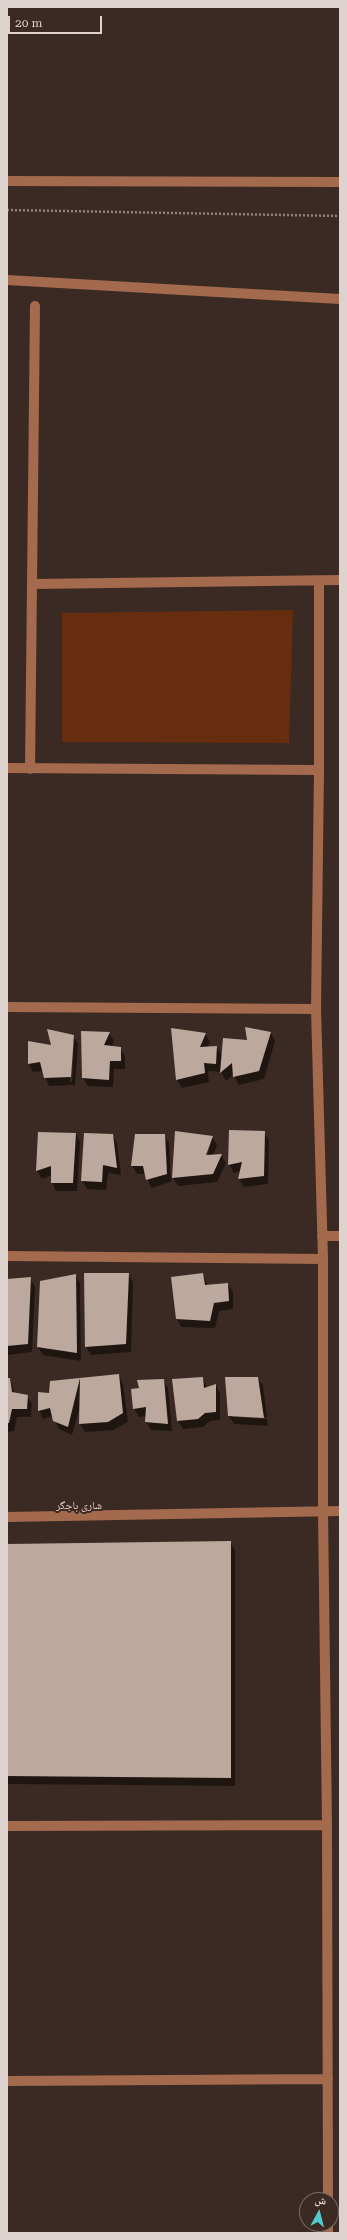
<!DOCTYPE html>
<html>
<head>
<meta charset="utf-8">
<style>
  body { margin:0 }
  #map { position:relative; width:347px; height:2240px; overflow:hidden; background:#3b2a23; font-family:"Roboto Serif","Noto Naskh Arabic",serif }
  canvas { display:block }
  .frame { position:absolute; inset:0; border:8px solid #ddd2cd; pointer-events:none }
  .north { position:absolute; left:299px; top:2192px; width:40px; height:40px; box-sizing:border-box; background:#3b2a23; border:1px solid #7c6d67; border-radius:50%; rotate:7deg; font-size:11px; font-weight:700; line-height:16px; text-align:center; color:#ddd2cd }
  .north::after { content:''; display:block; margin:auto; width:14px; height:18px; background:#52cdce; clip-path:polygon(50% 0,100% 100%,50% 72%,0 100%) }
  .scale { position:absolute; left:8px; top:16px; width:94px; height:18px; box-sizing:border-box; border:2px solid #ddd2cd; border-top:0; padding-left:5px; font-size:12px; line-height:14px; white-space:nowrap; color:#ddd2cd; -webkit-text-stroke:3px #3b2a23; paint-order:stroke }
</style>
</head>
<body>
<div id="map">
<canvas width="347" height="2240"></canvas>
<div class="frame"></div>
<div class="north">ش</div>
<div class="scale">20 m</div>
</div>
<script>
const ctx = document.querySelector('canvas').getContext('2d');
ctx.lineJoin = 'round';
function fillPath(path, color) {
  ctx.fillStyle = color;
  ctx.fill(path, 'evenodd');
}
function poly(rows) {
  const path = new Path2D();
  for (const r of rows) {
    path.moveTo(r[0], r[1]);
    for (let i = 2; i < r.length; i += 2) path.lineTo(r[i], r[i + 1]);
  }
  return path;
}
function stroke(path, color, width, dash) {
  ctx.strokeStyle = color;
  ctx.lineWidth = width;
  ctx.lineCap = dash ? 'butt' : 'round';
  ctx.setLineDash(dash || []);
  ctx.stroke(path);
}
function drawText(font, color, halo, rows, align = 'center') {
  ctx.font = font + ' "Roboto Serif","Noto Naskh Arabic",serif';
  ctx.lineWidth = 4;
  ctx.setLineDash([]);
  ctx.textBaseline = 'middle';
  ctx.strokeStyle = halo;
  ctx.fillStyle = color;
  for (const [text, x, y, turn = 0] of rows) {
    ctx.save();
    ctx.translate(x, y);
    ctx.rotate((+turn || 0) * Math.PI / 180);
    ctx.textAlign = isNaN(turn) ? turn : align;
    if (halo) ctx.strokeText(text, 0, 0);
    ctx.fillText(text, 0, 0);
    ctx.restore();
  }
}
const green = poly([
  [293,610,289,743,62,742,62,613]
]);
const shadow = poly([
  [109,1033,114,1041,112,1047,120,1048,125,1056,125,1069,114,1069,113,1087,88,1086,83,1078],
  [271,1033,275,1041,264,1079,238,1085,234,1074,226,1081,221,1072,208,1071,209,1082,182,1088,177,1080,205,1034,210,1042,207,1048,217,1047,223,1058,248,1042],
  [73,1036,78,1044,75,1085,49,1086,43,1071,33,1072,29,1064,29,1042,53,1046],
  [72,1042,74,1042,72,1082,70,1082],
  [264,1132,269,1141,268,1184,244,1187,239,1179,240,1171,234,1173,229,1165],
  [39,1133,76,1133,80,1142,77,1191,56,1191,52,1183,52,1175,42,1179,37,1171],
  [176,1133,212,1137,217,1145,213,1156,221,1155,226,1163,217,1182,178,1186,173,1178],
  [209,1143,211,1143,206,1160,204,1160],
  [112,1135,117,1143,121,1175,108,1173,106,1190,87,1189,82,1181],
  [164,1135,169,1143,171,1182,151,1188,146,1174,137,1174,132,1165],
  [85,1274,128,1274,133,1282,131,1352,91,1355,86,1347],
  [203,1274,208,1286,228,1284,233,1292,233,1309,219,1311,215,1328,181,1327,177,1319],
  [75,1275,80,1283,81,1361,43,1355,38,1347],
  [30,1278,35,1287,32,1352,7,1355,7,1280],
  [119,1375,123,1384,128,1422,113,1430,85,1432,80,1424,80,1406,72,1435,59,1429,53,1416,43,1419,39,1410,50,1394,51,1381],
  [203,1378,207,1388,216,1385,220,1393,220,1420,210,1421,203,1427,183,1429,178,1421],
  [258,1378,263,1386,267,1417,232,1415,232,1417,267,1419,268,1426,234,1424,229,1416],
  [7,1379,10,1379,15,1394,27,1396,32,1404,31,1417,17,1417,14,1431,7,1432],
  [163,1380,168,1388,172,1431,151,1430,146,1422,147,1416,139,1417,134,1409,132,1390],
  [230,1542,235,1550,235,1786,7,1784,7,1545]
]);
const building = poly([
  [245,1027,271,1032,259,1071,233,1077,232,1063,220,1073,223,1038,247,1040],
  [171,1028,206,1033,200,1047,217,1046,216,1064,204,1063,205,1073,176,1080],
  [47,1029,74,1035,71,1077,44,1078,40,1062,28,1064,28,1041,51,1045],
  [81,1031,110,1032,104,1045,121,1047,121,1061,110,1061,109,1080,82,1078],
  [229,1130,265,1131,264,1176,238,1179,242,1162,228,1165],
  [175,1131,213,1136,206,1155,222,1154,213,1174,172,1178],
  [38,1132,76,1133,73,1183,51,1183,51,1166,36,1171],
  [84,1133,113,1134,117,1168,103,1165,102,1182,81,1181],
  [135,1134,165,1134,167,1174,146,1180,143,1166,131,1166],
  [84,1273,129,1273,126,1344,85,1347],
  [203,1273,205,1285,228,1283,229,1301,214,1303,210,1321,176,1319,171,1277],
  [76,1274,77,1353,37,1347,40,1281],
  [31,1277,28,1344,7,1346,7,1279],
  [119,1374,123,1413,108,1422,79,1424,80,1378,68,1427,53,1421,50,1408,38,1411,38,1392,49,1393,50,1381],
  [203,1377,204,1388,216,1384,216,1412,205,1413,198,1419,177,1421,172,1379],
  [225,1377,258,1377,264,1418,228,1416],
  [7,1378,10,1378,12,1392,28,1395,27,1409,12,1409,9,1423,7,1423],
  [164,1379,168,1424,145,1422,146,1407,133,1409,131,1389,139,1388,137,1380],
  [231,1541,231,1778,7,1776,7,1544]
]);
const path = poly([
  [7,210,340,216]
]);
const minor = poly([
  [7,181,340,182],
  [7,280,340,299],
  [319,581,319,770,316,1009,323,1259,323,1512,327,1825,328,2200],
  [33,584,340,580],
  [7,768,319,770],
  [30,769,35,306],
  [7,1007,316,1009],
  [322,1236,340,1236],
  [7,1256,323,1259],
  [7,1517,340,1511],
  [7,1826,327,1825],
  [7,2081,328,2079],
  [328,2224,328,2233]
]);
const neighbourhoodNames = [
  ["شاری باجگر",79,1506]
];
fillPath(green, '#662e0e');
fillPath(shadow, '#0007');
fillPath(building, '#bda89e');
stroke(path, '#91837d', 2.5, [2, 2]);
stroke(minor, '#a36a4e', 10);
drawText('11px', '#e3cdc3', '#3b2a23', neighbourhoodNames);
</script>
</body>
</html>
